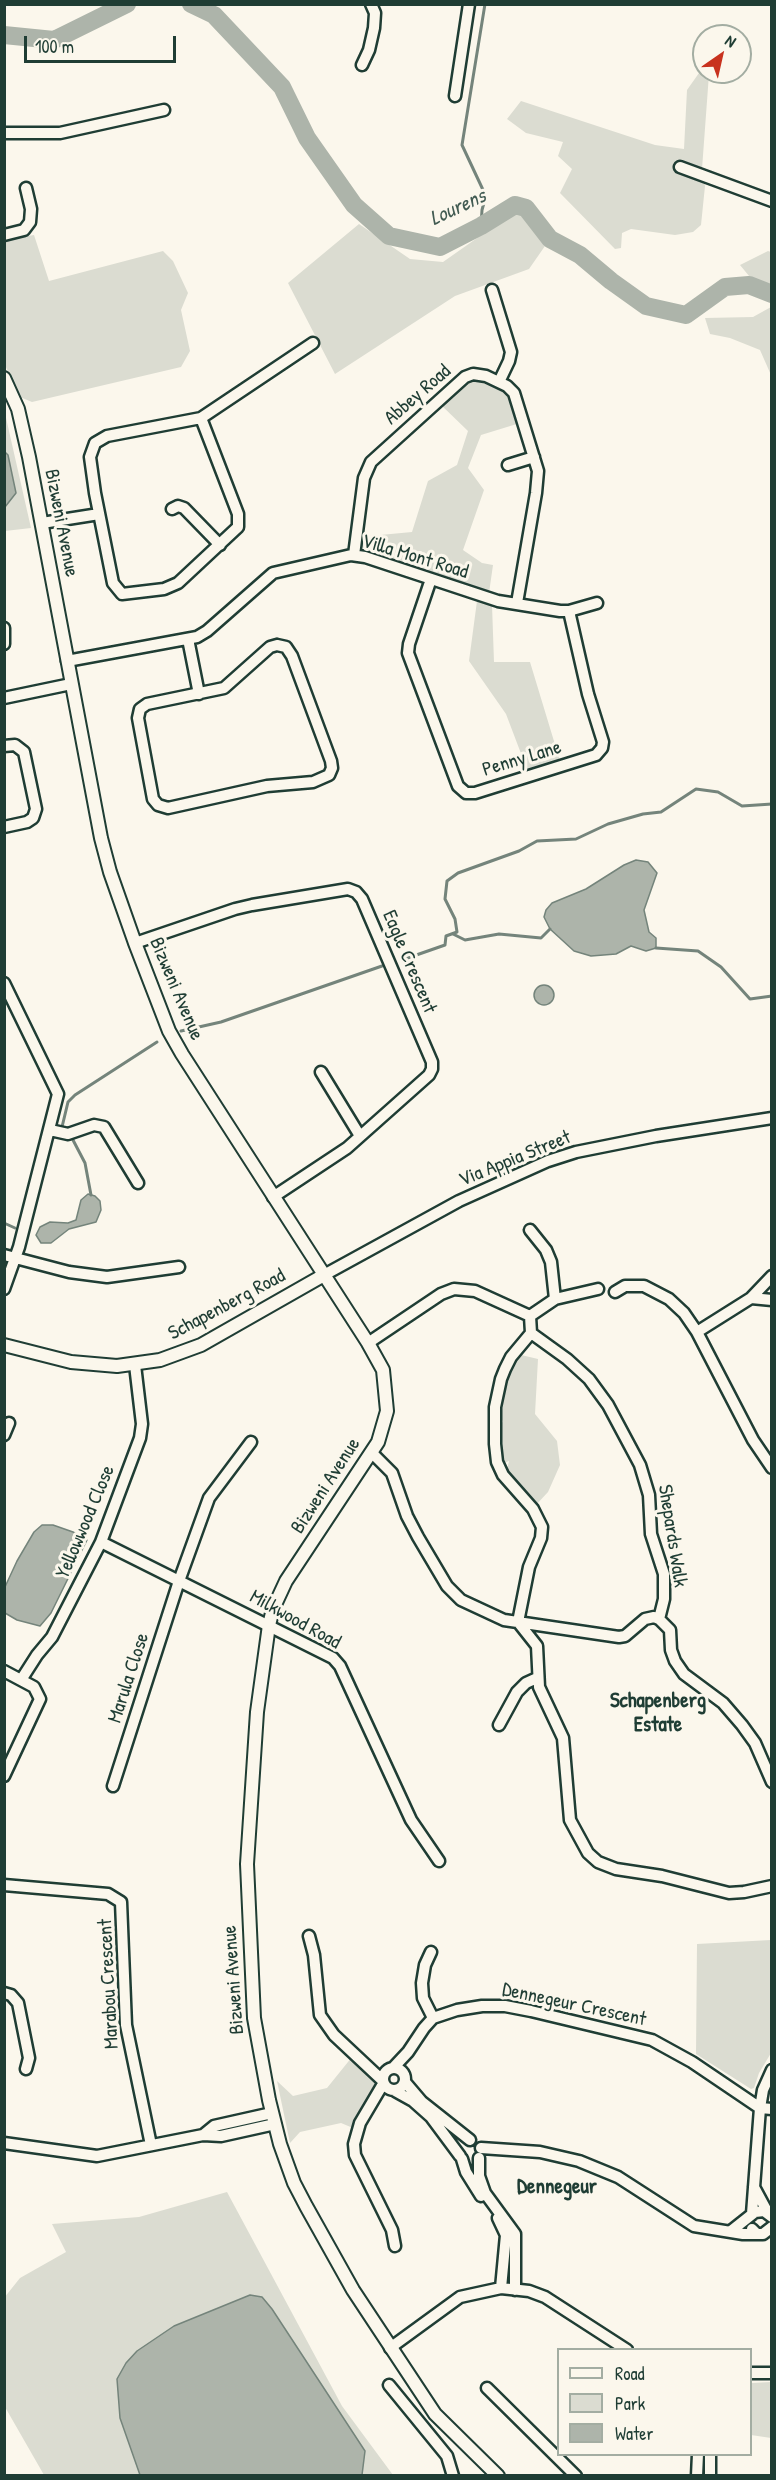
<!DOCTYPE html>
<html>
<head>
<meta charset="utf-8">
<style>
  body { margin:0 }
  #map { position:relative; width:776px; height:2480px; overflow:hidden; background:#fbf7ec; font-family:"Patrick Hand",sans-serif }
  canvas { display:block }
  .frame { position:absolute; inset:0; border:6px solid #1f3d34; pointer-events:none }
  .legend { position:absolute; left:557px; top:2348px; width:195px; height:108px; box-sizing:border-box; background:#fbf7ec; border:2px solid #a3ada2; margin:0; padding:8px 10px; list-style:none; font-size:18px; color:#1f3d34 }
  .legend li { display:flex; align-items:center; gap:12px; height:30px }
  .legend b { width:30px; border:2px solid #a3ada2 }
  .north { position:absolute; left:692px; top:24px; width:60px; height:60px; box-sizing:border-box; background:#fbf7ec; border:2px solid #a3ada2; border-radius:50%; rotate:34deg; font-size:16px; font-weight:700; line-height:24px; text-align:center; color:#1f3d34 }
  .north::after { content:''; display:block; margin:auto; width:21px; height:27px; background:#c8321e; clip-path:polygon(50% 0,100% 100%,50% 72%,0 100%) }
  .scale { position:absolute; left:24px; top:36px; width:152px; height:27px; box-sizing:border-box; border:3px solid #1f3d34; border-top:0; padding-left:8px; font-size:18px; line-height:21px; white-space:nowrap; color:#1f3d34; -webkit-text-stroke:4px #fbf7ec; paint-order:stroke }
</style>
</head>
<body>
<div id="map">
<canvas width="776" height="2480"></canvas>
<div class="frame"></div>
<ul class="legend">
<li><b style="height:8px;background:#fbf7ec"></b>Road</li>
<li><b style="height:16px;background:#dbdcd1"></b>Park</li>
<li><b style="height:16px;background:#adb4aa"></b>Water</li>
</ul>
<div class="north">N</div>
<div class="scale">100 m</div>
</div>
<script>
const ctx = document.querySelector('canvas').getContext('2d');
ctx.lineJoin = 'round';
function fillPath(path, color) {
  ctx.fillStyle = color;
  ctx.fill(path, 'evenodd');
}
function poly(rows) {
  const path = new Path2D();
  for (const r of rows) {
    if (r.length === 3) {
      path.moveTo(r[0] + r[2], r[1]);
      path.arc(r[0], r[1], r[2], 0, 2 * Math.PI);
      continue;
    }
    path.moveTo(r[0], r[1]);
    for (let i = 2; i < r.length; i += 2) path.lineTo(r[i], r[i + 1]);
  }
  return path;
}
function stroke(path, color, width, dash) {
  ctx.strokeStyle = color;
  ctx.lineWidth = width;
  ctx.lineCap = dash ? 'butt' : 'round';
  ctx.setLineDash(dash || []);
  ctx.stroke(path);
}
function drawText(font, color, halo, rows, align = 'center') {
  ctx.font = font + ' "Patrick Hand",sans-serif';
  ctx.lineWidth = 6;
  ctx.setLineDash([]);
  ctx.textBaseline = 'middle';
  ctx.strokeStyle = halo;
  ctx.fillStyle = color;
  for (const [text, x, y, turn = 0] of rows) {
    ctx.save();
    ctx.translate(x, y);
    ctx.rotate((+turn || 0) * Math.PI / 180);
    ctx.textAlign = isNaN(turn) ? turn : align;
    if (halo) ctx.strokeText(text, 0, 0);
    ctx.fillText(text, 0, 0);
    ctx.restore();
  }
}
const green = poly([
  [699,73,709,74,702,169,705,186,701,225,693,232,675,235,631,229,622,233,621,248,615,249,560,193,572,169,558,156,563,142,526,133,507,119,521,101,655,145,684,149,687,90],
  [519,211,535,228,545,246,529,269,455,296,335,374,288,283,359,224,410,259,443,262,507,217],
  [34,235,49,281,163,251,173,261,188,293,181,310,190,351,181,367,32,402,20,397,5,365,4,240],
  [768,251,771,252,771,287,754,282,740,265],
  [771,307,771,375,760,350,730,338,710,334,705,318,753,317],
  [480,378,509,392,520,423,481,435,468,468,484,490,463,550,482,563,493,565,489,593,369,552,361,546,359,537,412,532,428,481,457,465,468,431,440,404,467,380],
  [4,409,31,528,5,531,5,507,7,505,14,482,8,455,5,451],
  [477,601,492,605,494,662,530,662,560,761,528,772,506,714,469,661],
  [517,1354,538,1359,535,1414,557,1441,560,1465,548,1492,535,1506,506,1474,509,1461,504,1463,501,1460,499,1421,502,1423,503,1421,496,1415,501,1391],
  [771,1940,771,2053,759,2073,754,2088,751,2089,696,2054,697,1944],
  [352,2057,376,2080,377,2084,353,2128,341,2123,300,2132,290,2143,277,2081,293,2096,327,2088],
  [227,2192,342,2406,393,2475,44,2475,5,2407,4,2298,20,2278,66,2252,52,2224,139,2217],
  [771,2382,771,2438,751,2435,751,2383]
]);
const water = poly([
  [4,451,8,455,16,493,5,507,4,451],
  [636,860,648,862,657,873,644,910,649,932,656,938,656,948,646,951,631,946,616,954,591,956,574,951,550,929,544,917,546,910,552,903,586,889,624,865,636,860],
  [544,995,10],
  [88,1194,95,1196,100,1201,101,1210,96,1222,69,1229,51,1243,41,1243,36,1235,40,1227,50,1222,68,1223,76,1220,81,1200,88,1194],
  [42,1525,53,1525,73,1532,87,1540,51,1613,40,1626,17,1620,5,1613,4,1589,17,1561,34,1532,42,1525],
  [250,2295,262,2297,272,2309,365,2451,362,2475,140,2475,120,2418,117,2379,126,2363,137,2351,174,2326,250,2295]
]);
const stream = poly([
  [481,226,482,210,485,199,484,192,462,145,485,4],
  [453,934,465,940,499,934,541,938,550,929],
  [656,948,698,951,721,967,750,999,772,996],
  [402,960,445,945,446,936,457,932,455,919,445,899,447,881,458,873,519,851,537,841,576,839,608,824,643,814,661,812,696,789,718,792,742,806,772,804],
  [181,1031,221,1022,382,966],
  [62,1127,68,1102,75,1095,157,1042],
  [73,1140,85,1163,91,1195],
  [4,1223,15,1228]
]);
const river = poly([
  [191,4,214,15,282,87,307,138,354,205,389,236,440,247,481,226,515,205,526,208,550,239,580,255,611,281,646,306,686,315,725,287,749,285,772,294],
  [4,35,54,40,127,4]
]);
const minor = poly([
  [362,65,369,50,374,28,375,13,371,4],
  [455,96,469,4],
  [4,133,60,133,164,110],
  [680,167,772,201],
  [4,235,24,230,30,222,31,209,26,188],
  [492,290,511,352,509,361,499,382],
  [201,418,238,514,238,527,178,583,164,589,122,594,113,583,95,493,90,457,95,443,107,436,201,418,313,343],
  [508,465,534,457],
  [172,509,178,506,184,508,220,545],
  [42,523,99,514],
  [354,555,364,478,371,462,465,377,473,374,486,376,507,386,514,393,538,471,536,493,517,603],
  [431,579,409,644,408,653,458,786,466,793,475,793,596,755,602,748,603,742,588,694,569,611],
  [4,628,4,644],
  [188,639,199,694],
  [277,645,286,647,292,656,331,761,332,768,329,775,313,782,267,786,168,808,158,805,153,799,138,718,140,709,147,704,224,688,270,647,277,645],
  [67,661,197,637,207,631,273,573,351,555,365,557,498,601,560,611,569,611,597,603],
  [4,698,71,684],
  [4,746,15,745,24,752,36,809,33,818,27,822,4,827],
  [135,943,235,909,252,905,348,889,356,892,362,899,432,1062,432,1069,429,1075,347,1148,273,1197],
  [4,983,58,1094,19,1247,4,1289],
  [321,1072,360,1136],
  [50,1130,68,1134,94,1125,104,1127,138,1183],
  [530,1230,546,1250,551,1262,555,1299],
  [4,1255,69,1272,107,1277,179,1267],
  [324,1275,459,1201,548,1161,576,1152,656,1136,772,1118],
  [615,1292,625,1286,644,1286,669,1299,684,1313,697,1332,753,1440,772,1468],
  [751,1298,772,1300],
  [697,1332,751,1298,772,1276],
  [531,1333,567,1359,589,1379,608,1405,640,1465,649,1495,651,1534,664,1574,664,1599,659,1619],
  [531,1333,530,1316,555,1299,598,1289],
  [368,1343,441,1294,454,1289,475,1291,530,1316],
  [4,1435,9,1423],
  [372,1453,392,1473,407,1516,418,1537,447,1586,461,1600,504,1620,619,1637,625,1636,645,1619,654,1617,659,1619],
  [101,1542,333,1658,340,1666,411,1820,439,1861],
  [659,1619,670,1630,671,1650,675,1661,684,1674,723,1703,742,1725,755,1743,772,1782],
  [518,1622,537,1646,539,1687,563,1738,570,1820,588,1853,598,1862,616,1869,662,1876,729,1893,744,1892,772,1886],
  [518,1622,529,1567,541,1538,542,1527,533,1509,503,1475,497,1462,495,1444,495,1407,501,1379,505,1369,511,1357,531,1333],
  [4,1671,34,1687,40,1699,4,1776],
  [21,1680,37,1655,52,1637,101,1542,140,1438,142,1424,135,1365],
  [499,1725,517,1692,526,1683,537,1678],
  [113,1786,179,1581,209,1498,251,1442],
  [4,1885,108,1894,121,1902,126,2025,151,2145],
  [309,1936,314,1955,320,2015,334,2035,382,2080],
  [431,1952,425,1965,422,1983,423,1998,433,2018],
  [4,1993,11,1995,18,2003,29,2058,26,2069],
  [394,2079,11],
  [393,2068,408,2052,424,2028,433,2018,457,2010,482,2006,505,2006,531,2011,652,2040,692,2062,760,2108,752,2214],
  [772,2070,763,2090,760,2108,772,2109],
  [405,2082,422,2102,470,2140],
  [383,2084,360,2123,354,2144,355,2155,392,2230,395,2246],
  [395,2091,413,2101,431,2117,460,2156],
  [203,2135,214,2126,272,2113],
  [4,2143,97,2156,203,2135,221,2136,275,2124],
  [481,2148,540,2152,579,2161,618,2177,694,2226,743,2234,757,2234],
  [479,2158,479,2176,485,2193,515,2234,515,2290],
  [462,2159,466,2172,481,2196],
  [754,2187,768,2213],
  [498,2218,506,2235,501,2288],
  [752,2229,757,2234,763,2234,772,2227],
  [731,2231,755,2212,764,2211,772,2217],
  [390,2348,460,2297,501,2288,529,2291,545,2297,627,2350],
  [750,2373,772,2373],
  [389,2385,447,2456,453,2476],
  [487,2388,576,2476],
  [697,2476,698,2454],
  [710,2476,710,2454]
]);
const tertiary = poly([
  [4,378,18,409,29,457,101,838,110,872,135,943,169,1031,182,1054,368,1343,383,1370,387,1411,378,1442,286,1581,273,1609,269,1625,257,1712,247,1864,254,2018,269,2100,280,2144,294,2183,306,2206,353,2290,435,2414,498,2476],
  [4,1345,71,1362,117,1366,160,1360,201,1345,324,1275]
]);
const streetNames = [
  ["Abbey Road",418,395,-41],
  ["Bizweni Avenue",61,523,79],
  ["Villa Mont Road",415,557,17],
  ["Penny Lane",522,759,-17],
  ["Eagle Crescent",409,962,67],
  ["Bizweni Avenue",176,989,67],
  ["Via Appia Street",515,1159,-22],
  ["Schapenberg Road",227,1305,-28],
  ["Bizweni Avenue",326,1486,-57],
  ["Yellowwood Close",86,1522,-67],
  ["Shepards Walk",672,1536,81],
  ["Milkwood Road",295,1620,29],
  ["Marula Close",129,1678,-72],
  ["Bizweni Avenue",234,1980,-94],
  ["Marabou Crescent",109,1984,-93],
  ["Dennegeur Crescent",574,2005,12]
];
const waterNames = [
  ["Lourens",458,208,-25]
];
const neighbourhoodNames = [
  ["Schapenberg",658,1701],
  ["Estate",658,1725],
  ["Dennegeur",557,2187]
];
fillPath(green, '#dbdcd1');
fillPath(water, '#adb4aa');
stroke(water, '#74847b', 1.5);
stroke(stream, '#74847b', 3);
stroke(river, '#adb4aa', 18);
stroke(minor, '#1f3d34', 15);
stroke(tertiary, '#1f3d34', 16);
stroke(minor, '#fbf7ec', 10);
stroke(tertiary, '#fbf7ec', 12);
drawText('20px', '#1f3d34', '#fbf7ec', streetNames);
drawText('italic 21px', '#425b52', '#fbf7ec', waterNames);
drawText('bold 21px', '#1f3d34', '#fbf7ec', neighbourhoodNames);
</script>
</body>
</html>
